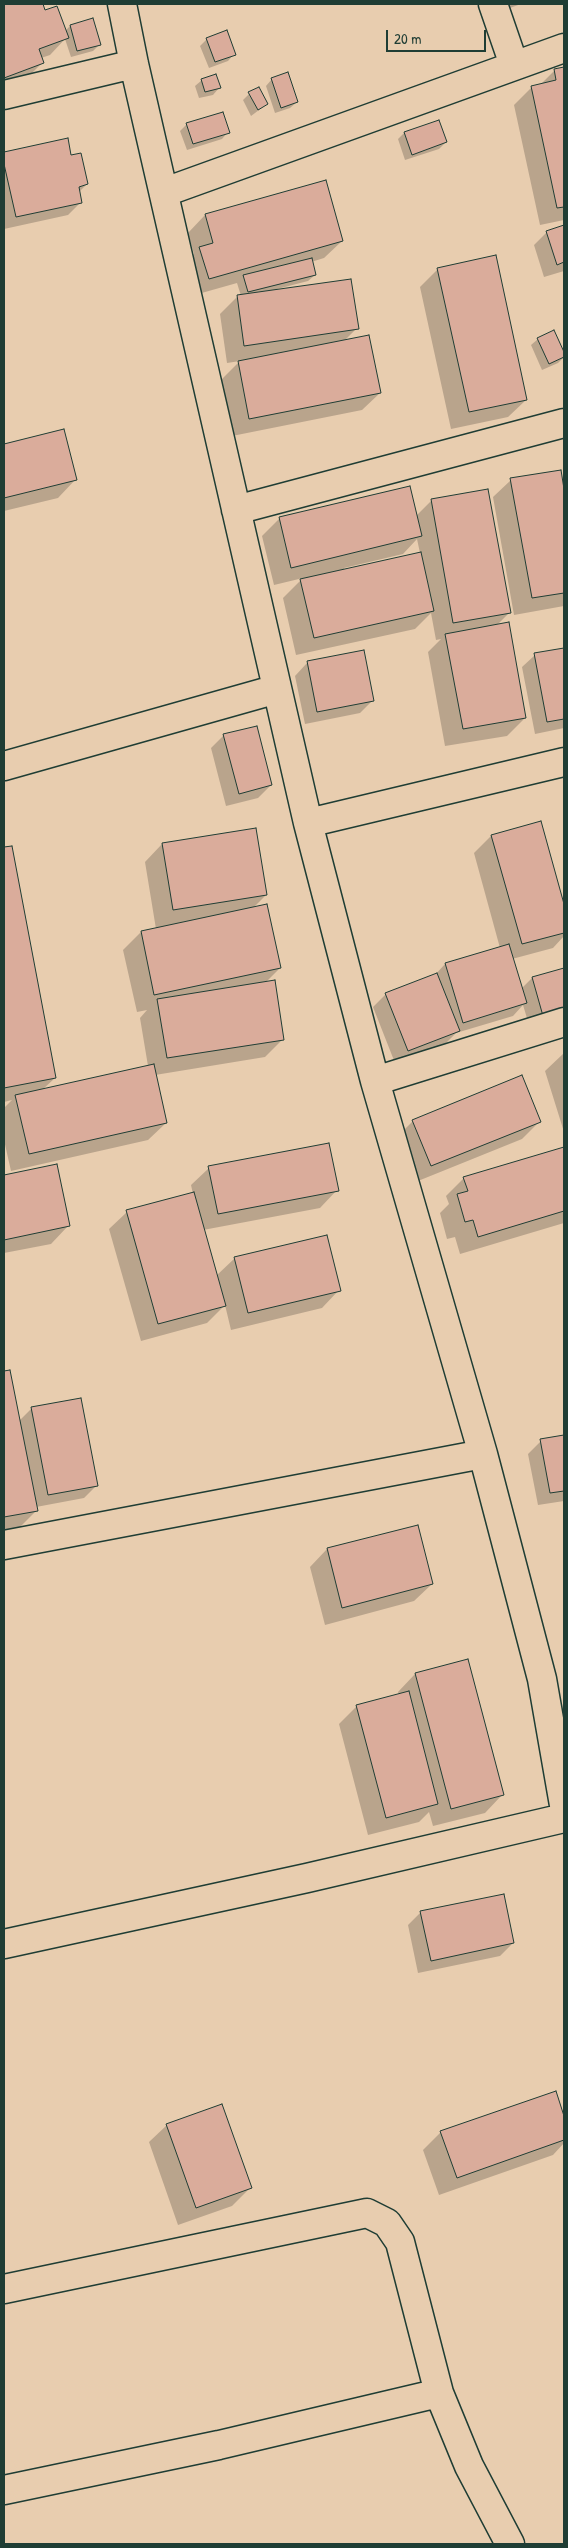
<!DOCTYPE html>
<html>
<head>
<meta charset="utf-8">
<style>
  body { margin:0 }
  #map { position:relative; width:568px; height:2548px; overflow:hidden; background:#e8cdaf; font-family:"Patrick Hand",sans-serif }
  canvas { display:block }
  .frame { position:absolute; inset:0; border:5px solid #1f3d34; pointer-events:none }
  .scale { position:absolute; left:386px; top:30px; width:100px; height:22px; box-sizing:border-box; border:2px solid #1f3d34; border-top:0; padding-left:6px; font-size:15px; line-height:18px; white-space:nowrap; color:#1f3d34; -webkit-text-stroke:4px #e8cdaf; paint-order:stroke }
</style>
</head>
<body>
<div id="map">
<canvas width="568" height="2548"></canvas>
<div class="frame"></div>
<div class="scale">20 m</div>
</div>
<script>
const ctx = document.querySelector('canvas').getContext('2d');
ctx.lineJoin = 'round';
function fillPath(path, color) {
  ctx.fillStyle = color;
  ctx.fill(path, 'evenodd');
}
function poly(rows) {
  const path = new Path2D();
  for (const r of rows) {
    path.moveTo(r[0], r[1]);
    for (let i = 2; i < r.length; i += 2) path.lineTo(r[i], r[i + 1]);
  }
  return path;
}
function stroke(path, color, width, dash) {
  ctx.strokeStyle = color;
  ctx.lineWidth = width;
  ctx.lineCap = dash ? 'butt' : 'round';
  ctx.setLineDash(dash || []);
  ctx.stroke(path);
}
const shadow = poly([
  [4,4,42,4,44,12,65,31,70,26,92,20,99,45,93,51,71,57,65,39,50,55,41,58,43,62,25,80,4,88],
  [505,4,521,4,507,9],
  [207,39,234,54,228,61,209,68,200,46],
  [564,69,564,220,540,225,514,105,532,87,539,86,554,71],
  [272,79,297,102,290,108,275,113,266,86],
  [202,80,219,88,213,95,199,98,195,86],
  [249,94,267,104,251,116,243,100],
  [438,121,446,142,439,149,405,160,398,139,404,133],
  [187,124,228,132,222,139,187,150,180,131],
  [67,140,70,156,87,184,79,192,81,202,68,215,4,229,4,153],
  [205,215,342,241,324,258,311,262,315,275,308,281,277,289,357,328,344,341,380,393,362,410,232,436,221,380,240,361,227,363,220,314,237,297,241,296,237,283,191,296,182,266,194,254,188,233],
  [564,227,564,271,544,277,534,245,547,232],
  [438,269,526,400,508,417,451,429,420,287],
  [553,331,564,357,558,363,542,370,531,345,538,339],
  [63,431,75,480,58,498,4,511,4,445],
  [560,471,564,496,564,606,514,615,493,497,511,480],
  [487,490,510,612,496,626,525,718,507,736,445,746,428,652,441,639,436,640,431,613,415,629,296,655,283,598,303,578,274,585,262,536,280,518,416,516,431,501],
  [417,539,420,553,345,570,344,568,403,554],
  [564,649,564,728,535,734,522,667,535,655],
  [307,663,373,700,360,713,305,724,295,676],
  [224,735,271,785,258,798,226,806,211,748],
  [540,822,564,909,564,936,553,948,512,959,521,989,532,978,564,970,564,1019,530,1028,523,1005,513,1016,456,1033,445,1044,395,1063,373,1007,386,994,434,976,445,964,500,948,474,853,491,836],
  [162,844,266,895,252,909,280,968,265,983,283,1039,265,1057,155,1075,166,1123,148,1140,11,1171,4,1140,4,1108,12,1100,4,1102,4,849,11,847,55,1078,42,1090,148,1066,140,1018,147,1010,137,1012,123,950,141,932,156,929,145,862],
  [564,1053,564,1132,545,1071],
  [413,1121,539,1122,522,1139,413,1183,395,1139],
  [564,1148,564,1223,460,1254,455,1237,447,1239,440,1213,449,1204,446,1196,464,1178],
  [56,1165,68,1226,51,1244,4,1253,4,1176],
  [209,1168,337,1190,320,1208,203,1230,216,1276,235,1258,339,1290,322,1308,231,1330,225,1305,207,1323,141,1341,109,1229,127,1212,193,1194,191,1185],
  [9,1371,19,1421,31,1409,97,1485,84,1498,36,1507,37,1510,19,1528,4,1531,4,1372],
  [564,1436,564,1501,538,1505,528,1454,541,1441],
  [327,1549,432,1584,414,1601,325,1625,310,1567],
  [415,1674,502,1795,485,1813,433,1826,429,1812,419,1822,368,1835,339,1724,357,1706,399,1695,398,1692],
  [421,1912,513,1943,500,1956,418,1973,408,1925],
  [555,2093,564,2119,564,2143,553,2155,439,2195,423,2150,441,2132],
  [167,2125,250,2188,232,2206,178,2225,149,2142]
]);
const building = poly([
  [4,4,43,4,45,10,57,6,69,38,39,49,44,63,4,78,4,4],
  [93,18,101,45,77,51,70,25,93,18],
  [227,30,236,55,215,62,206,38,227,30],
  [564,67,564,207,557,208,531,86,556,80,554,69,564,67],
  [288,72,298,102,281,108,271,78,288,72],
  [216,74,221,88,205,92,201,79,216,74],
  [259,87,268,104,258,110,248,92,259,87],
  [223,112,230,133,193,144,186,123,223,112],
  [439,120,447,142,412,155,404,132,439,120],
  [68,138,71,155,81,153,88,184,79,187,82,203,16,217,4,164,4,152,68,138],
  [326,180,343,241,209,279,199,247,213,243,205,214,326,180],
  [564,225,564,262,557,265,546,231,564,225],
  [496,255,527,400,469,412,437,268,496,255],
  [312,258,316,275,248,292,243,275,312,258],
  [351,279,359,329,244,346,237,295,351,279],
  [554,330,564,352,564,357,549,364,537,338,554,330],
  [369,335,381,393,249,419,238,361,369,335],
  [64,429,77,480,4,498,4,444,64,429],
  [561,470,564,489,564,593,532,598,510,478,561,470],
  [410,486,422,536,291,568,279,517,410,486],
  [488,489,511,613,453,623,431,499,488,489],
  [421,552,434,611,314,638,300,579,421,552],
  [509,622,526,718,463,729,445,634,509,622],
  [564,648,564,719,547,722,534,653,564,648],
  [364,650,374,701,317,712,307,661,364,650],
  [257,726,272,785,239,794,223,734,257,726],
  [541,821,564,904,564,933,522,944,491,835,541,821],
  [256,828,267,895,173,910,162,843,256,828],
  [12,846,56,1078,4,1088,4,847,12,846],
  [267,904,281,968,154,995,141,931,267,904],
  [509,944,527,1003,463,1023,445,963,509,944],
  [564,968,564,1011,543,1016,532,977,564,968],
  [437,973,460,1031,408,1051,385,993,437,973],
  [275,980,284,1040,167,1058,157,999,275,980],
  [154,1064,167,1123,29,1154,15,1095,154,1064],
  [522,1075,541,1122,431,1166,412,1120,522,1075],
  [329,1143,339,1191,218,1214,208,1166,329,1143],
  [564,1147,564,1211,478,1237,473,1220,465,1222,457,1194,468,1191,463,1177,564,1147],
  [57,1164,70,1226,4,1240,4,1175,57,1164],
  [194,1192,226,1306,158,1324,126,1210,194,1192],
  [327,1235,341,1291,248,1313,234,1257,327,1235],
  [10,1370,38,1511,4,1517,4,1371,10,1370],
  [81,1398,98,1486,48,1495,31,1407,81,1398],
  [564,1435,564,1491,550,1493,540,1439,564,1435],
  [418,1525,433,1584,342,1608,327,1548,418,1525],
  [468,1659,504,1795,451,1809,415,1673,468,1659],
  [409,1691,438,1804,386,1818,356,1705,409,1691],
  [504,1894,514,1943,431,1961,420,1911,504,1894],
  [556,2091,564,2116,564,2140,457,2178,440,2131,556,2091],
  [222,2104,252,2188,196,2208,166,2124,222,2104]
]);
const minor = poly([
  [122,4,134,64,308,823,375,1081,483,1454,542,1679,564,1805],
  [493,4,514,65],
  [4,95,134,64],
  [165,192,564,48],
  [236,510,564,423],
  [4,766,277,689],
  [308,823,564,762],
  [375,1081,564,1022],
  [4,1545,483,1454],
  [4,1944,307,1878,564,1818],
  [4,2289,367,2213,387,2223,400,2242,439,2393,469,2466,510,2544],
  [4,2490,219,2445,439,2393]
]);
fillPath(shadow, '#0003');
fillPath(building, '#daac9b');
stroke(building, '#1f3d34', 1);
stroke(minor, '#1f3d34', 31);
stroke(minor, '#e8cdaf', 28);
</script>
</body>
</html>
